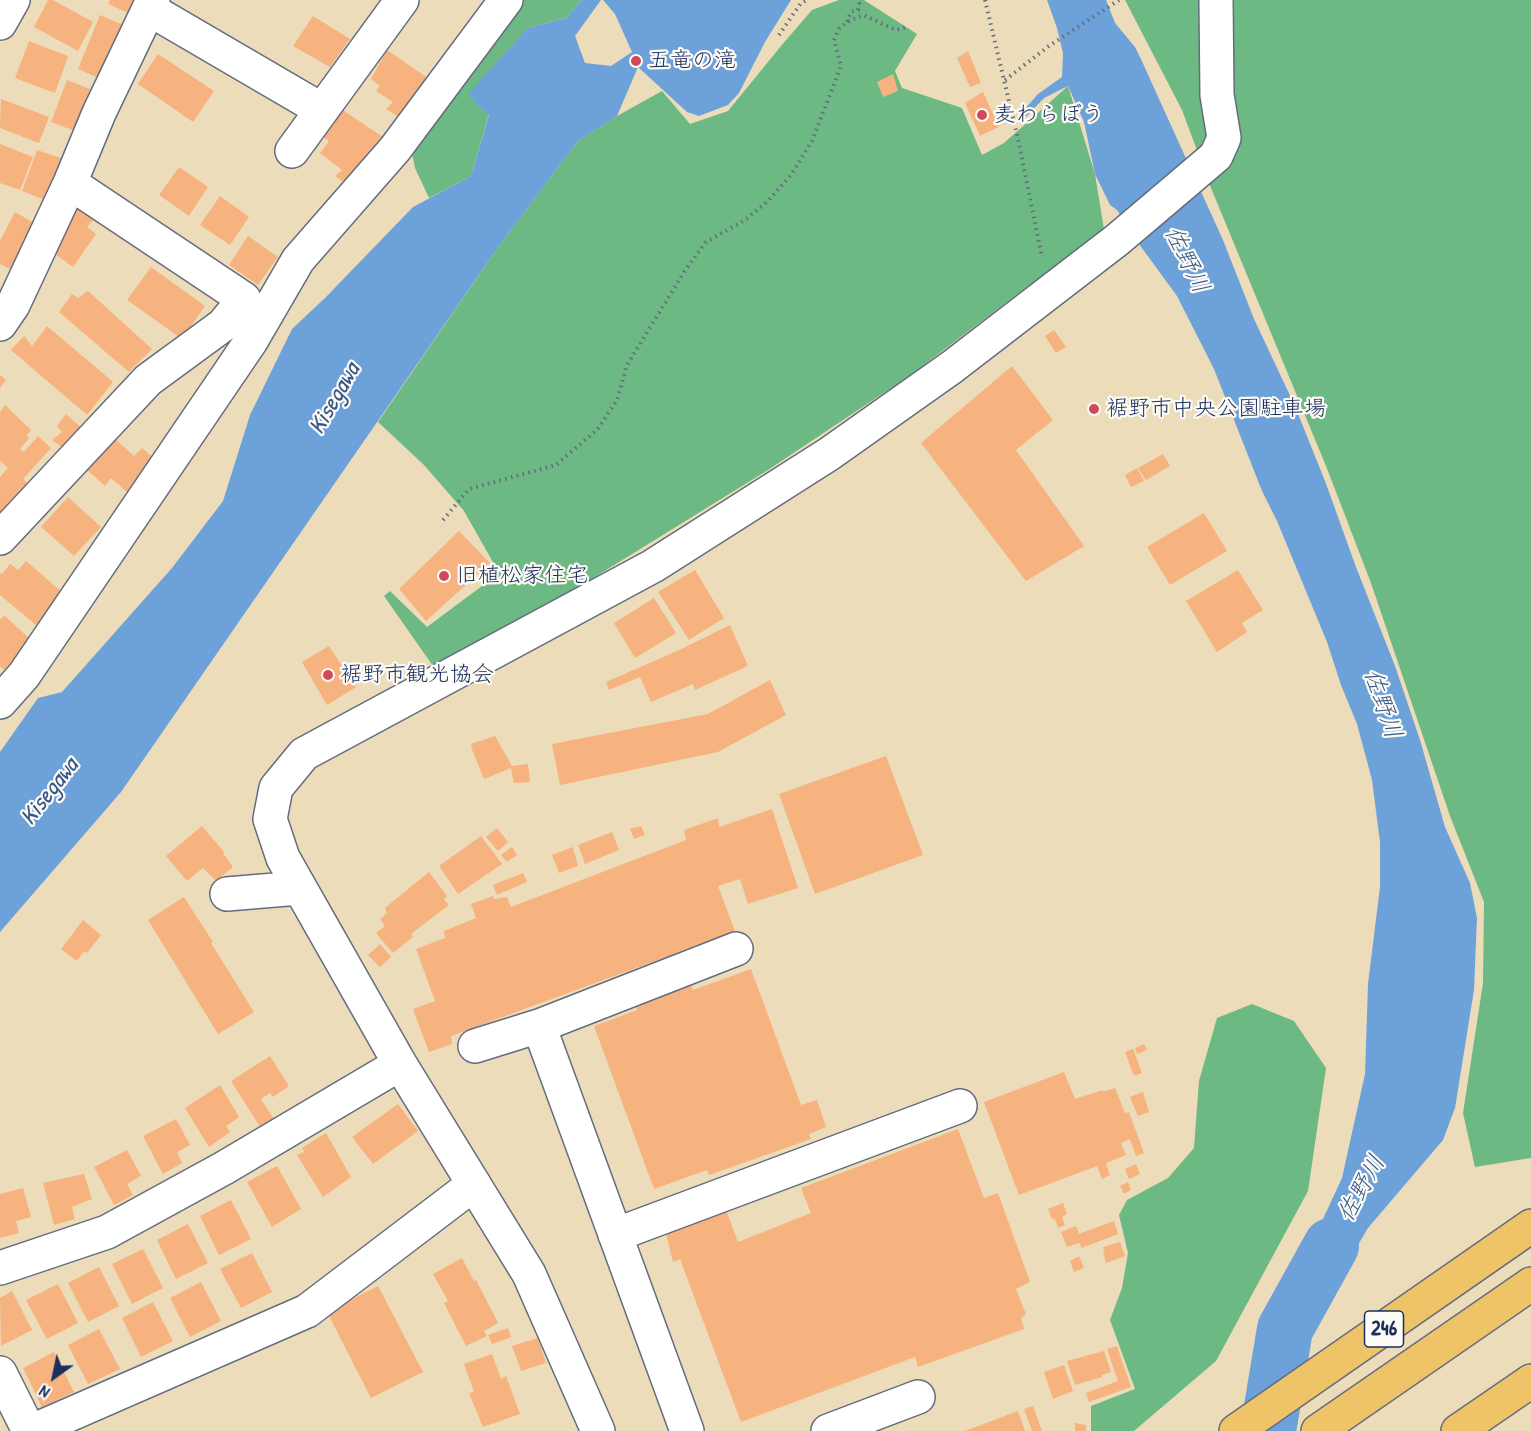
<!DOCTYPE html>
<html>
<head>
<meta charset="utf-8">
<style>
  body { margin:0 }
  #map { position:relative; width:1531px; height:1431px; overflow:hidden; background:#eddcb9; font-family:"Patrick Hand",sans-serif }
  canvas { display:block }
  .north { position:absolute; left:24px; top:1347px; width:60px; height:60px; -webkit-text-stroke:4px #fdfcf7; paint-order:stroke; rotate:213deg; font-size:16px; font-weight:700; line-height:24px; text-align:center; color:#1b2f5e }
  .north::after { content:''; display:block; margin:auto; width:21px; height:27px; background:#1b2f5e; clip-path:polygon(50% 0,100% 100%,50% 72%,0 100%) }
</style>
</head>
<body>
<div id="map">
<canvas width="1531" height="1431"></canvas>
<div class="north">N</div>
</div>
<script>
const ctx = document.querySelector('canvas').getContext('2d');
ctx.lineJoin = 'round';
function fillPath(path, color) {
  ctx.fillStyle = color;
  ctx.fill(path, 'evenodd');
}
function poly(rows) {
  const path = new Path2D();
  for (const r of rows) {
    path.moveTo(r[0], r[1]);
    for (let i = 2; i < r.length; i += 2) path.lineTo(r[i], r[i + 1]);
  }
  return path;
}
function stroke(path, color, width, dash) {
  ctx.strokeStyle = color;
  ctx.lineWidth = width;
  ctx.lineCap = dash ? 'butt' : 'round';
  ctx.setLineDash(dash || []);
  ctx.stroke(path);
}
function drawText(font, color, halo, rows, align = 'center') {
  ctx.font = font + ' "Patrick Hand","Klee One",sans-serif';
  ctx.lineWidth = 4.5;
  ctx.setLineDash([]);
  ctx.textBaseline = 'middle';
  ctx.strokeStyle = halo;
  ctx.fillStyle = color;
  for (const [text, x, y, turn = 0] of rows) {
    ctx.save();
    ctx.translate(x, y);
    ctx.rotate((+turn || 0) * Math.PI / 180);
    ctx.textAlign = isNaN(turn) ? turn : align;
    if (halo) ctx.strokeText(text, 0, 0);
    ctx.fillText(text, 0, 0);
    ctx.restore();
  }
}
const forest = poly([
  [518,0,582,0,566,18,528,28,476,104,489,114,471,176,429,198,415,168,410,143],
  [839,0,864,0,917,34,895,71,902,88,962,108,982,155,1004,143,1068,86,1095,174,1105,236,1032,283,909,376,768,470,535,614,433,666,384,596,390,591,427,627,490,580,494,564,464,511,424,465,378,422,499,246,578,141,617,116,662,91,690,124,728,111,781,46,812,10],
  [1125,0,1531,0,1531,1158,1475,1167,1463,1113,1483,983,1484,902,1450,816,1371,583,1326,466,1211,188,1182,110],
  [1252,1004,1294,1021,1326,1068,1308,1191,1216,1361,1134,1431,1091,1431,1091,1406,1135,1389,1110,1320,1122,1288,1128,1253,1119,1215,1127,1200,1168,1178,1194,1148,1199,1081,1217,1018]
]);
const water = poly([
  [582,0,601,0,575,36,585,63,611,66,632,52,615,14,603,0,791,0,765,42,739,93,728,105,699,116,687,112,638,67,617,116,578,141,499,246,121,792,0,932,0,752,38,698,62,692,172,568,223,501,250,415,292,329,325,298,413,207,471,176,489,115,476,104,469,93,528,28,566,18],
  [1047,0,1106,0,1115,23,1135,47,1140,57,1223,240,1254,319,1294,404,1325,481,1356,567,1395,666,1420,740,1445,827,1470,883,1477,918,1474,990,1455,1108,1443,1140,1368,1228,1342,1272,1329,1281,1305,1318,1280,1308,1309,1249,1342,1178,1365,1074,1368,984,1380,887,1380,842,1372,780,1357,724,1341,685,1327,642,1277,521,1262,491,1214,369,1177,296,1139,244,1117,210,1110,205,1095,174,1084,122,1068,86,1044,98,1021,122,1017,118,1038,94,1062,77,1063,53,1057,28]
]);
const river = poly([
  [1268,1431,1285,1329,1331,1246]
]);
const building = poly([
  [48,0,53,0,93,22,78,51,34,27],
  [110,0,136,0,131,14,108,4],
  [100,15,123,25,101,79,78,69],
  [313,16,350,39,330,67,293,46],
  [29,41,68,56,55,93,15,78],
  [387,50,432,81,403,120,386,109,393,102,376,91,380,86,371,79],
  [968,51,981,83,970,87,957,58],
  [158,54,214,91,193,122,138,84],
  [893,74,898,91,883,97,877,82],
  [67,80,90,89,75,131,51,122],
  [983,92,999,127,980,136,965,103],
  [1,99,49,117,39,143,0,128],
  [341,109,386,139,352,188,335,176,342,170,320,153,329,141,321,136],
  [0,144,33,157,20,190,0,183],
  [37,150,61,158,45,200,22,191],
  [179,167,208,187,189,216,159,195],
  [220,196,249,217,230,245,200,225],
  [78,208,94,219,87,227,96,234,73,267,48,249],
  [15,212,34,223,10,269,0,264,0,241],
  [248,236,278,257,258,285,229,265],
  [151,267,205,306,182,339,127,300],
  [88,291,152,349,129,372,59,312,72,294,78,298],
  [47,326,113,382,87,415,11,350,24,336,32,346],
  [1054,330,1066,347,1056,353,1045,336],
  [1012,366,1053,420,1016,450,1084,546,1026,581,921,443],
  [0,375,6,380,0,388],
  [5,405,31,430,27,435,29,438,20,449,24,452,38,436,51,448,23,479,31,486,4,517,0,514,0,477,8,468,0,461,0,412],
  [66,414,85,431,68,452,52,440,62,432,57,426],
  [113,437,134,456,142,448,157,461,128,493,111,478,105,486,85,468],
  [1163,454,1170,466,1146,480,1138,468],
  [1137,468,1144,481,1131,487,1125,475],
  [68,497,101,527,74,556,41,527],
  [1204,513,1227,551,1170,585,1147,547],
  [459,531,490,563,426,621,399,589],
  [26,561,63,593,36,625,0,595,0,573,2,574,10,564,18,570],
  [695,570,724,618,689,640,658,592],
  [1238,570,1263,610,1242,623,1247,632,1217,652,1186,601],
  [654,598,676,633,635,658,614,623],
  [5,616,32,641,4,670,0,666,0,619],
  [730,625,748,666,695,690,693,684,651,702,640,677,609,690,606,682,677,651],
  [329,646,356,687,327,705,302,662],
  [770,680,786,715,718,752,560,785,552,744,708,714],
  [495,736,512,766,528,764,530,782,514,783,511,768,484,779,471,747,472,746,471,744],
  [886,756,923,855,815,894,779,794],
  [772,809,798,888,748,904,740,879,718,886,735,931,678,952,693,990,751,969,801,1105,817,1100,826,1127,809,1134,811,1139,709,1175,707,1170,654,1189,594,1026,637,1010,631,988,670,972,666,957,451,1036,452,1044,429,1052,413,1009,435,1001,416,949,445,938,444,931,476,918,471,904,493,896,494,899,507,897,511,907,686,840,684,830,718,818,719,827],
  [202,826,224,852,223,853,233,867,216,881,203,868,187,881,166,856],
  [641,826,645,835,634,839,630,829],
  [497,828,508,842,498,851,486,837],
  [612,832,619,850,585,864,578,845],
  [481,836,502,864,458,894,439,866],
  [512,847,517,855,507,862,501,855],
  [573,847,578,866,559,873,552,855],
  [429,872,447,896,444,899,449,905,411,934,413,937,393,953,376,933,385,926,380,919,387,913,385,908],
  [523,873,527,882,497,895,493,885],
  [184,897,213,942,211,943,254,1012,218,1034,148,920],
  [83,920,101,935,87,953,84,951,77,961,61,949],
  [380,944,391,957,380,967,368,955],
  [1144,1044,1147,1050,1137,1054,1135,1048],
  [1133,1049,1142,1073,1134,1076,1125,1052],
  [270,1056,289,1086,273,1097,270,1093,261,1099,275,1121,262,1130,231,1081],
  [1064,1072,1075,1099,1103,1090,1103,1092,1115,1088,1125,1113,1129,1112,1144,1153,1136,1156,1130,1139,1121,1143,1126,1155,1106,1163,1110,1175,1102,1179,1097,1166,1019,1195,984,1102],
  [220,1085,239,1117,226,1126,230,1132,209,1147,185,1108],
  [1143,1092,1149,1112,1138,1116,1130,1097],
  [398,1104,418,1131,373,1164,352,1137],
  [176,1119,190,1145,177,1152,182,1163,163,1174,143,1136],
  [958,1129,984,1198,998,1193,1030,1282,1016,1289,1026,1314,1021,1318,1024,1329,918,1367,915,1357,741,1422,680,1259,673,1262,666,1234,726,1210,738,1242,811,1213,801,1188],
  [326,1133,351,1177,323,1197,297,1155,304,1152,302,1148],
  [127,1150,141,1176,127,1184,133,1195,114,1205,94,1167],
  [1136,1164,1140,1174,1129,1179,1125,1169],
  [277,1166,301,1209,272,1227,247,1182],
  [84,1174,92,1199,72,1207,75,1219,54,1225,43,1183],
  [1128,1182,1131,1190,1124,1194,1120,1186],
  [23,1188,31,1217,16,1221,19,1233,0,1238,0,1194],
  [231,1200,251,1239,219,1255,200,1216],
  [1063,1203,1067,1214,1062,1217,1065,1225,1058,1228,1055,1219,1052,1219,1048,1209],
  [1114,1221,1118,1234,1082,1248,1079,1243,1067,1247,1061,1232,1076,1226,1079,1234],
  [188,1224,208,1263,176,1279,157,1240],
  [1120,1242,1125,1256,1106,1263,1103,1252,1105,1251,1103,1247],
  [143,1249,163,1288,132,1304,112,1264],
  [252,1253,272,1292,241,1308,220,1269],
  [1079,1256,1084,1268,1074,1272,1070,1261],
  [462,1258,474,1281,476,1280,498,1323,484,1331,487,1336,466,1346,444,1303,448,1301,433,1274],
  [99,1267,119,1306,88,1322,68,1283],
  [201,1282,221,1321,190,1337,170,1298],
  [58,1284,78,1323,47,1339,26,1300],
  [378,1286,423,1372,371,1398,327,1312],
  [12,1291,32,1330,1,1346,0,1298],
  [153,1302,173,1341,141,1357,122,1318],
  [508,1328,511,1337,492,1344,488,1335],
  [99,1329,120,1369,88,1384,68,1345],
  [538,1338,546,1363,521,1371,512,1346],
  [1117,1346,1131,1387,1089,1402,1086,1393,1118,1381,1107,1349],
  [1104,1351,1111,1372,1102,1375,1102,1377,1075,1385,1067,1361],
  [54,1352,74,1392,42,1407,23,1368],
  [492,1354,501,1379,506,1376,520,1414,483,1427,469,1393,474,1392,464,1364],
  [1064,1365,1073,1391,1053,1399,1044,1372],
  [1033,1406,1042,1431,1032,1431,1024,1409],
  [1018,1411,1025,1431,965,1431],
  [1075,1423,1086,1425,1086,1431,1075,1431]
]);
const path = poly([
  [985,0,1018,139,1042,257],
  [847,22,851,12,858,10,859,3,855,0],
  [779,35,801,3,807,0],
  [1005,80,1049,46,1119,0],
  [443,520,469,489,556,465,597,430,617,400,627,365,686,269,706,242,745,220,768,201,791,175,812,141,841,66,834,40,839,29,847,22,863,15,896,30,907,27]
]);
const minor = poly([
  [149,9,322,110],
  [0,23,13,0],
  [292,151,402,0],
  [0,324,13,305,70,183,99,113,153,0],
  [0,538,148,380,223,325,244,299,70,183],
  [0,702,24,675,251,341,298,260,395,149,506,0],
  [227,894,299,888],
  [539,1026,687,1431],
  [475,1046,539,1026,736,949],
  [615,1235,960,1106],
  [0,1268,107,1232,224,1168,400,1064],
  [0,1373,29,1431],
  [32,1431,307,1311,474,1184],
  [598,1431,529,1274,400,1064,283,858,270,819,276,788,304,754,653,566,829,454,952,367,1117,240,1216,156,1224,138,1217,95,1216,0],
  [828,1431,918,1397]
]);
const highway = poly([
  [1236,1431,1531,1226],
  [1318,1431,1531,1284],
  [1458,1431,1531,1381]
]);
const markers = [
  [636,61,6,"#d1495b"],
  [982,115,6,"#d1495b"],
  [1094,409,6,"#d1495b"],
  [444,576,6,"#d1495b"],
  [328,675,6,"#d1495b"]
];
const shields = [
  [1384,1329,39]
];
const shieldNames = [
  ["246",1384,1329]
];
const poiNames = [
  ["五竜の滝",648,61],
  ["麦わらぼう",994,115],
  ["裾野市中央公園駐車場",1106,409],
  ["旧植松家住宅",456,576],
  ["裾野市観光協会",340,675]
];
const waterNames = [
  ["佐野川",1186,260,64],
  ["Kisegawa",335,399,-60],
  ["佐野川",1382,704,71],
  ["Kisegawa",50,792,-52],
  ["佐野川",1362,1189,-61]
];
fillPath(forest, '#6cb983');
fillPath(water, '#6da1d9');
stroke(river, '#6da1d9', 56);
fillPath(building, '#f6b27f');
stroke(minor, '#646c7e', 36);
stroke(highway, '#646c7e', 36);
stroke(path, '#646c7e', 4, [1.5, 4.5]);
stroke(minor, '#fff', 33);
stroke(highway, '#efc469', 33);
for (const [x, y, r, color] of markers) {
  const dot = new Path2D();
  dot.arc(x, y, r, 0, 2 * Math.PI);
  ctx.fillStyle = color;
  ctx.fill(dot);
  stroke(dot, '#fdfcf7', 2);
}
for (const [x, y, w] of shields) {
  const box = new Path2D();
  box.roundRect(x - w / 2, y - 18, w, 36, 4.5);
  ctx.fillStyle = '#fdfcf7';
  ctx.fill(box);
  stroke(box, '#1b2f5e', 1.5);
}
drawText('bold 21px', '#1b2f5e', null, shieldNames);
drawText('22px', '#1b2f5e', '#fdfcf7', poiNames, 'left');
drawText('italic 24px', '#385789', '#fdfcf7', waterNames);
</script>
</body>
</html>
